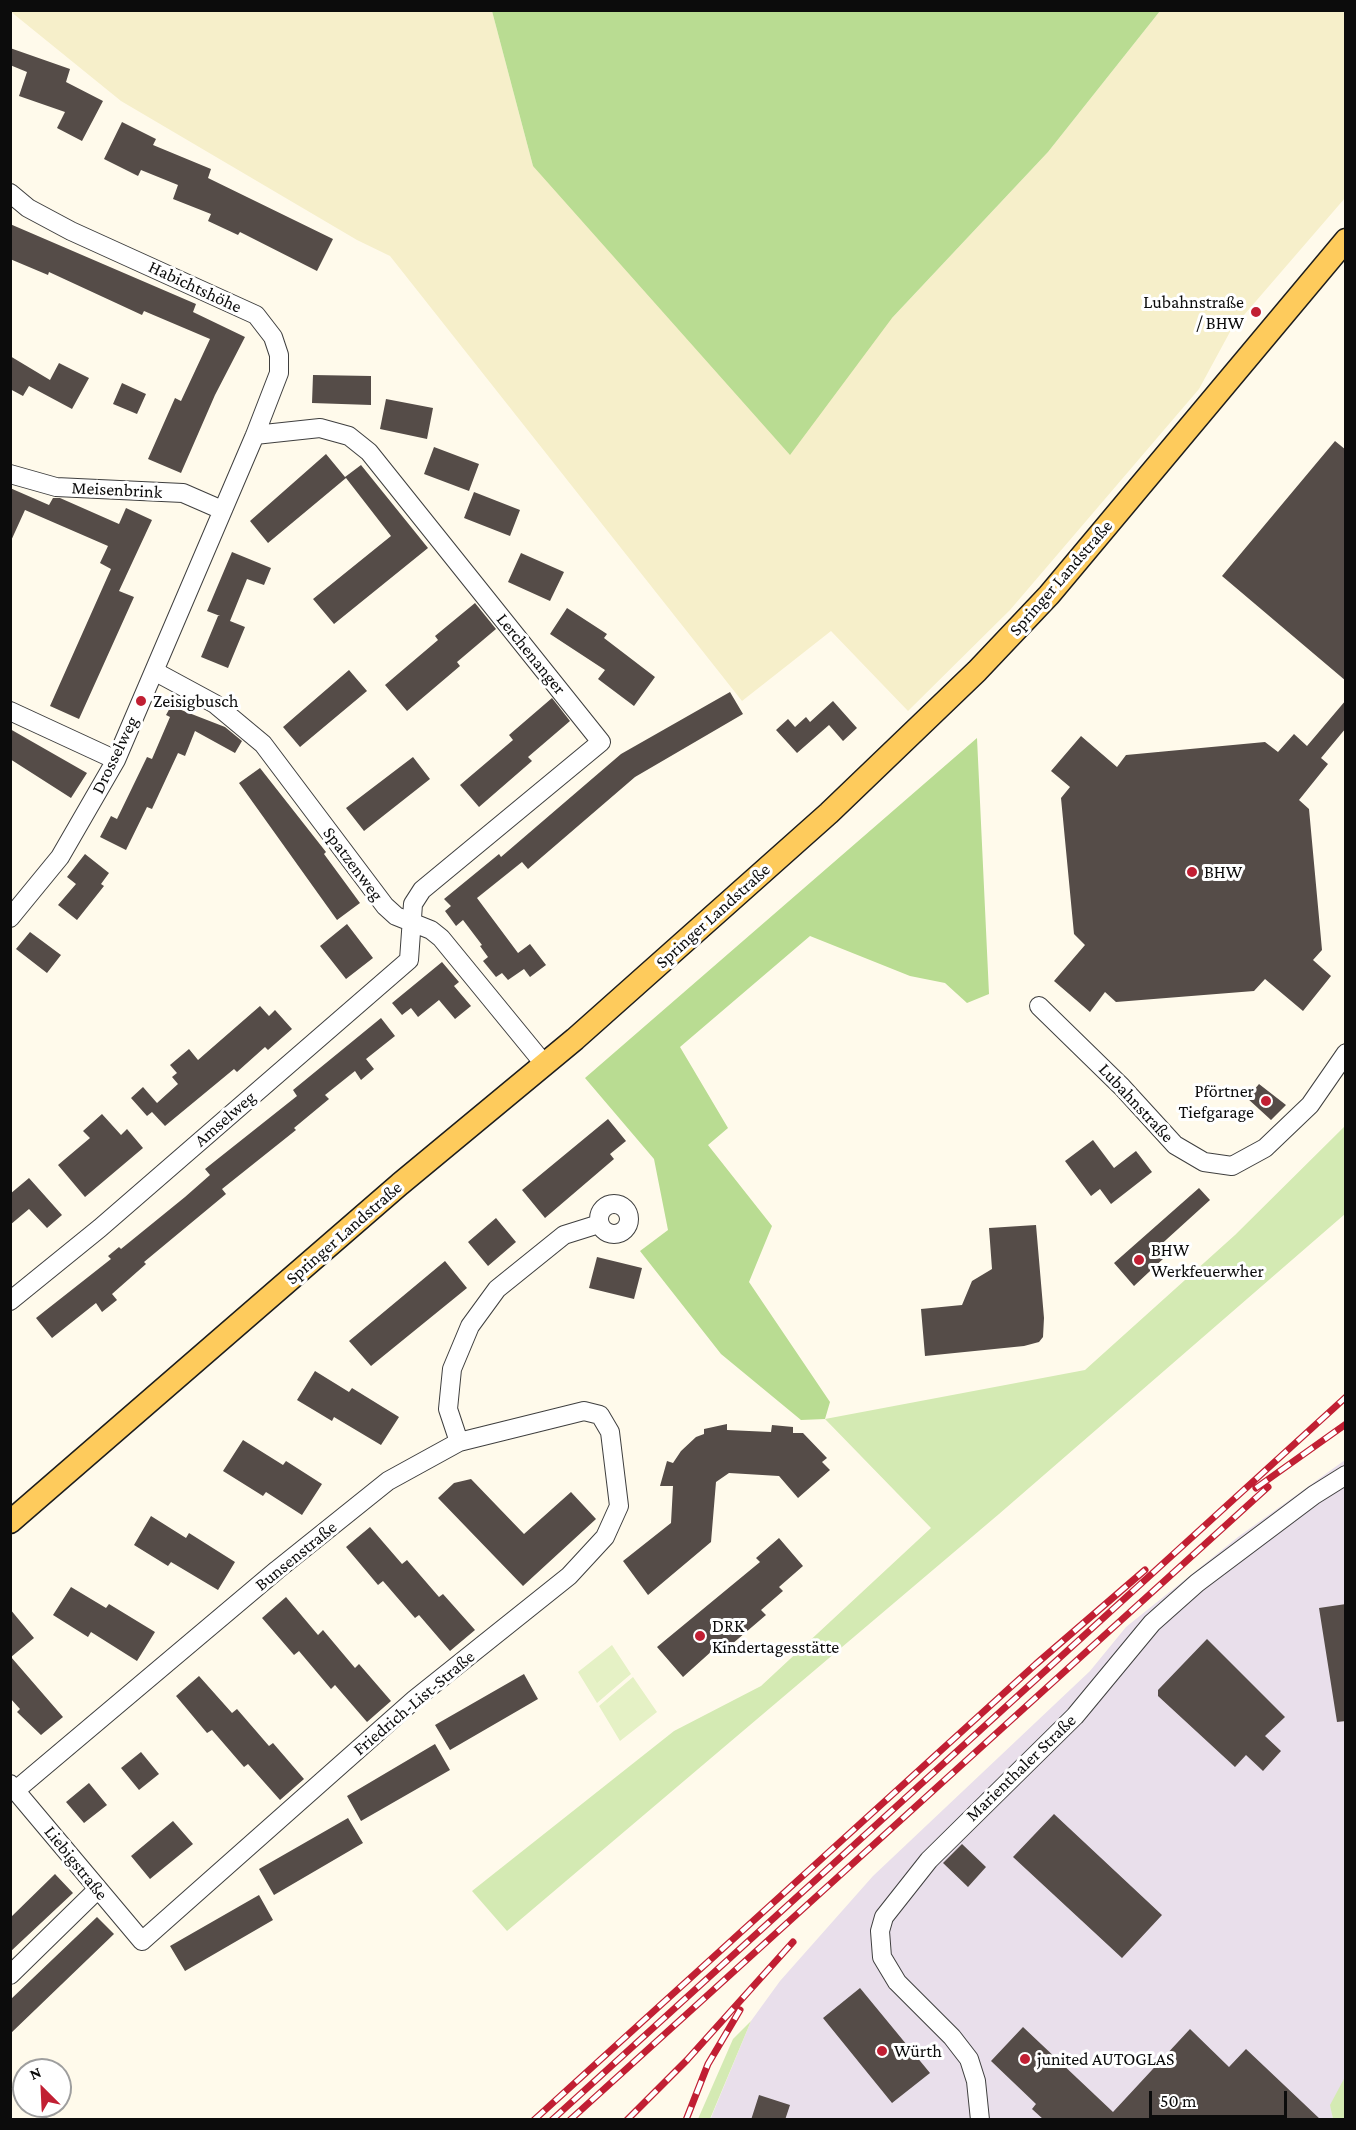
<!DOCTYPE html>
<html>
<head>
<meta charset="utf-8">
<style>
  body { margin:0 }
  #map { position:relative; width:1356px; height:2130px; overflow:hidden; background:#fffaeb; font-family:"Crimson Pro",serif }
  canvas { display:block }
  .frame { position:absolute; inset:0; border:12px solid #0c0c0c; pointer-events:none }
  .north { position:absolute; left:12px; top:2058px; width:60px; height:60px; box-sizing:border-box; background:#fff; border:2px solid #9e9e9e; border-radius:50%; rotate:336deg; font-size:16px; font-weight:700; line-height:24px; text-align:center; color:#0c0c0c }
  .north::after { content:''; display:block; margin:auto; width:21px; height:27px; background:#c11f33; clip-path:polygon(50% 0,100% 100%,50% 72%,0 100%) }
  .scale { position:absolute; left:1149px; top:2091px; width:138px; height:27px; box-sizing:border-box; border:3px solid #0c0c0c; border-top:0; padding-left:8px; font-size:18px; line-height:21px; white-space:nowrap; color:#0c0c0c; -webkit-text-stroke:4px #fff; paint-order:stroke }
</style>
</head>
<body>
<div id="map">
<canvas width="1356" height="2130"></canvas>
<div class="frame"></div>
<div class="north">N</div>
<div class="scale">50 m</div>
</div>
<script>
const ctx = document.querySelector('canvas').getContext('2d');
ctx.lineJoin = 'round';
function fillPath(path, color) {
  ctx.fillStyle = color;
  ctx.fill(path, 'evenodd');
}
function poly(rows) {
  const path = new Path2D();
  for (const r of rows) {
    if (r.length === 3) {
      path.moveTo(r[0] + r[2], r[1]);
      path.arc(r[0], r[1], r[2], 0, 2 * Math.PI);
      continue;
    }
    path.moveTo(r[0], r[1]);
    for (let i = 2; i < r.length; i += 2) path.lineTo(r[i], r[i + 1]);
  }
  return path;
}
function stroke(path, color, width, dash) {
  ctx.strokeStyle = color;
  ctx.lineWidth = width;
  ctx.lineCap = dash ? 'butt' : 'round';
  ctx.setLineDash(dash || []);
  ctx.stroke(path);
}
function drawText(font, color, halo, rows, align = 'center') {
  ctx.font = font + ' "Crimson Pro",serif';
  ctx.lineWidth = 6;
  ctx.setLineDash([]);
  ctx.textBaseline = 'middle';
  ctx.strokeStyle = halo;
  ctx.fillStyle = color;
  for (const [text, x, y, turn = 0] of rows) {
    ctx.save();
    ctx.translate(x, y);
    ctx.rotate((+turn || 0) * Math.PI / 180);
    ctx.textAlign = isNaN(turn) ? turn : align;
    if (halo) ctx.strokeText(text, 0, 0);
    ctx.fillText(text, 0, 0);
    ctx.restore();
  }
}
const industrial = poly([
  [1345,1460,1346,2077,1331,2105,1333,2119,710,2120,751,2021,780,1981,873,1876,1090,1671,1126,1627,1238,1537]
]);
const farmland = poly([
  [10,11,492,11,533,166,892,318,1048,152,1160,11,1345,11,1345,198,1231,330,1199,389,1010,610,908,711,831,631,742,701,390,256,357,240,121,101]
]);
const green = poly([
  [1345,1126,1345,1214,999,1514,507,1931,472,1891,674,1731,761,1686,931,1528,825,1419,1085,1370,1235,1235],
  [751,2021,710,2119,698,2119,733,2039],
  [1345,2077,1345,2119,1333,2119,1330,2105]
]);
const forest = poly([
  [492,11,492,10,1160,11,1048,152,892,318,790,455,533,166],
  [977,738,989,994,967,1003,945,983,910,976,810,936,680,1047,728,1128,708,1145,772,1226,749,1282,830,1402,825,1419,801,1420,721,1354,640,1251,668,1230,654,1159,585,1078]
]);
const pitch = poly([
  [612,1645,631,1674,597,1703,578,1672],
  [633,1677,657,1712,620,1741,599,1706]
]);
const building = poly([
  [10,48,70,69,66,82,103,101,82,141,57,128,65,112,19,96,27,72,10,65],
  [122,122,156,139,153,145,211,169,208,178,333,239,317,271,240,232,238,235,208,221,211,214,173,199,178,185,141,170,138,176,104,159],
  [10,224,196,304,193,312,245,337,215,395,181,473,148,459,175,398,181,401,210,339,144,311,142,315,49,272,48,275,10,259],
  [10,356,50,380,59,363,89,378,72,409,29,386,23,396,10,389],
  [313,375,371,376,371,405,312,403],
  [122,383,146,394,137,414,113,404],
  [386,399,433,408,427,439,380,429],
  [1335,441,1346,450,1346,681,1222,576],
  [434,447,479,464,469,491,424,474],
  [326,454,345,477,361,465,428,548,334,624,313,599,391,536,346,478,268,543,250,521],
  [10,488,49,505,53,498,60,498,119,524,126,508,152,520,119,591,134,597,79,719,50,706,111,569,100,563,108,546,25,510,10,543],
  [474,492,520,510,510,536,464,518],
  [232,552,271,568,264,585,247,579,230,621,245,627,228,668,201,657,218,616,220,616,207,611],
  [521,553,564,572,550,601,508,582],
  [475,603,496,629,457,662,460,666,407,711,385,685,438,640,435,636],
  [567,608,607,634,604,638,655,677,634,706,598,679,605,670,550,634],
  [349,670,367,691,300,747,283,727],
  [730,692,743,714,635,777,528,869,522,862,477,898,518,953,530,944,546,965,530,977,524,969,508,980,502,973,496,977,483,961,488,957,480,946,482,945,463,920,456,926,445,911,451,906,444,899,499,854,501,857,621,754],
  [552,698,570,721,528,757,532,761,479,807,460,785,513,740,509,735],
  [1346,700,1346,728,1321,758,1328,764,1299,800,1309,809,1322,950,1313,960,1331,976,1303,1011,1265,979,1254,991,1116,1002,1105,992,1090,1012,1054,981,1085,945,1074,934,1061,798,1070,787,1051,771,1081,736,1117,767,1126,755,1265,742,1278,752,1294,734,1307,746],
  [833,701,857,728,843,741,829,725,797,753,776,730,788,719,795,727,806,717,810,722],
  [171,706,225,727,242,741,235,753,195,731,185,756,178,753,152,809,147,807,126,850,100,837,111,816,117,819,147,757,152,759,170,717,166,715],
  [10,729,87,773,71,798,10,759],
  [413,757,430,779,364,831,346,808],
  [260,768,326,852,324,854,360,903,337,920,239,783],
  [85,854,109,873,101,884,104,886,77,920,58,905,76,884,67,877],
  [347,924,373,958,346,979,320,946],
  [30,932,61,955,47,973,16,949],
  [442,962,459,982,454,986,471,1006,455,1019,439,1000,418,1017,411,1008,402,1015,392,1003],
  [260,1006,269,1016,275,1010,292,1029,268,1050,265,1047,237,1072,234,1069,165,1126,152,1112,147,1116,131,1098,143,1087,157,1103,178,1084,172,1077,177,1073,170,1065,189,1049,198,1060],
  [381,1018,395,1036,366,1059,374,1069,361,1080,355,1071,325,1095,329,1099,294,1128,296,1130,222,1189,226,1194,144,1262,146,1264,112,1294,117,1300,102,1312,96,1303,52,1338,36,1318,111,1259,108,1256,119,1247,121,1249,185,1197,210,1175,205,1169,297,1096,293,1090],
  [1259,1084,1286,1105,1271,1120,1247,1098],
  [102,1114,121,1135,127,1129,143,1148,85,1197,58,1165,90,1138,83,1131],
  [608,1119,626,1141,610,1154,614,1159,545,1218,522,1190],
  [1093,1140,1114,1168,1136,1151,1152,1172,1111,1204,1100,1189,1091,1196,1065,1161],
  [29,1178,62,1215,47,1228,29,1209,10,1225,10,1194],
  [1199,1188,1210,1200,1156,1249,1164,1258,1134,1286,1114,1263],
  [496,1218,516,1242,488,1266,468,1242],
  [1036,1225,1044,1318,1043,1337,1039,1342,1024,1346,925,1356,921,1309,962,1305,972,1281,992,1269,989,1228],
  [597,1257,642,1268,634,1299,589,1288],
  [445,1261,467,1288,371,1366,349,1341],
  [315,1371,349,1392,352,1388,399,1417,381,1445,334,1417,332,1421,297,1400],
  [727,1424,727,1430,771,1432,772,1425,793,1427,793,1433,803,1433,827,1458,822,1462,830,1470,798,1498,779,1476,729,1473,716,1482,711,1542,648,1595,623,1561,671,1523,673,1486,660,1486,667,1461,673,1463,681,1451,696,1437,704,1434,704,1429],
  [243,1440,283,1465,286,1461,322,1484,302,1515,266,1492,263,1496,223,1471],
  [471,1479,524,1534,571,1492,596,1519,523,1586,438,1498,454,1483],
  [151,1516,186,1538,189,1533,235,1562,218,1590,171,1562,168,1566,134,1545],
  [370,1527,402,1564,407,1560,439,1597,443,1594,475,1630,450,1651,419,1615,415,1618,383,1581,378,1585,346,1547],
  [779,1538,803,1566,779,1587,783,1591,761,1610,766,1615,718,1656,713,1650,683,1677,657,1647,760,1562,756,1558],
  [71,1587,106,1608,109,1604,155,1632,137,1661,91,1632,88,1637,53,1615],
  [286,1597,318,1635,323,1630,355,1668,359,1664,391,1701,367,1722,335,1685,331,1689,299,1651,294,1655,262,1618],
  [1346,1604,1346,1721,1337,1722,1319,1608],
  [10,1609,34,1638,11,1657,63,1717,41,1735,17,1712,20,1709,10,1698],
  [1207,1639,1285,1717,1265,1736,1281,1751,1263,1771,1246,1755,1235,1767,1158,1696,1158,1690],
  [524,1674,538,1699,450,1750,435,1725],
  [199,1676,232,1713,237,1709,269,1746,273,1743,304,1779,280,1800,248,1764,244,1767,212,1730,207,1733,176,1696],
  [435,1744,450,1770,361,1821,347,1796],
  [141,1752,159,1774,139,1790,121,1768],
  [89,1783,107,1805,84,1823,66,1802],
  [1054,1814,1162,1915,1122,1958,1013,1857],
  [348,1818,363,1843,274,1895,259,1869],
  [173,1821,193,1844,150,1879,131,1856],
  [962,1844,986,1867,968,1887,943,1863],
  [55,1874,73,1893,10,1952,10,1918],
  [259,1895,273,1920,185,1971,170,1946],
  [97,1917,114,1934,10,2034,10,2000],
  [860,1988,930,2073,892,2103,823,2018],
  [1023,2027,1113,2112,1190,2029,1229,2067,1246,2049,1321,2120,1044,2120,1032,2109,1036,2104,991,2061],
  [759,2095,790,2105,785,2120,751,2120]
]);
const minor = poly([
  [10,193,28,208,71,231,256,315,273,337,279,355,279,373,255,435,116,760,60,857,10,918],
  [10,474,56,487,183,493,222,510],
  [154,671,215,704,263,744,385,906,396,916,431,930,441,938,545,1065],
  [10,711,116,760],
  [1039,1006,1122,1087,1175,1145,1204,1162,1232,1166,1265,1148,1310,1105,1346,1053],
  [614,1219,15],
  [10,1301,100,1228,409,960,413,904,422,890,601,742,369,452,349,436,320,428,255,435],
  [459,1442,448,1409,452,1369,470,1326,497,1289,564,1235,599,1224],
  [10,1784,142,1941,415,1699,569,1576,605,1537,619,1506,610,1432,600,1415,584,1411,459,1442,388,1481,277,1570,16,1790],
  [10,1975,97,1890],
  [980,2120,976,2081,969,2059,952,2037,897,1982,882,1957,880,1931,884,1917,929,1860,1075,1716,1152,1623,1197,1583,1314,1495,1346,1475]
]);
const major = poly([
  [10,1522,400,1184,575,1039,829,813,977,671,1049,595,1346,240]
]);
const rail = poly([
  [1256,1488,1346,1424],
  [534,2120,1036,1664,1145,1570],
  [552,2120,1346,1397],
  [570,2120,1268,1487],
  [627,2120,687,2060,793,1942],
  [686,2120,708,2064,740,2010]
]);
const markers = [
  [1256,312,6,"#c11f33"],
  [141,701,6,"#c11f33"],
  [1192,872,6,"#c11f33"],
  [1266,1101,6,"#c11f33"],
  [1139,1260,6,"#c11f33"],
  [700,1636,6,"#c11f33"],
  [882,2051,6,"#c11f33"],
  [1025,2059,6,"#c11f33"]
];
const streetNames = [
  ["Habichtshöhe",195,287,25],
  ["Meisenbrink",117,490,3],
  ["Springer Landstraße",1061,578,-49],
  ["Lerchenanger",531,654,51],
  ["Drosselweg",115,755,-64],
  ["Spatzenweg",353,864,53],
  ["Springer Landstraße",713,916,-42],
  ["Lubahnstraße",1136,1103,47],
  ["Amselweg",225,1119,-41],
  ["Springer Landstraße",344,1233,-41],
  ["Bunsenstraße",296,1556,-39],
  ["Friedrich-List-Straße",414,1703,-40],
  ["Marienthaler Straße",1021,1768,-44],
  ["Liebigstraße",76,1863,51]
];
const poiNames = [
  ["Lubahnstraße",1244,302,"right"],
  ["/ BHW",1244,323,"right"],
  ["Zeisigbusch",153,701],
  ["BHW",1204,872],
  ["Pförtner",1254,1091,"right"],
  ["Tiefgarage",1254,1112,"right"],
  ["BHW",1151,1250],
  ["Werkfeuerwher",1151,1271],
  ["DRK",712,1626],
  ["Kindertagesstätte",712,1647],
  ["Würth",894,2051],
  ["junited AUTOGLAS",1037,2059]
];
fillPath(industrial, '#e9dfeb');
fillPath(farmland, '#f6efca');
fillPath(green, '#d4eab3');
fillPath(forest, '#b9dc92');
fillPath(pitch, '#e5f1c5');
fillPath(building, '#554c48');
stroke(minor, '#3f3f3f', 20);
stroke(major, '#1d1d1d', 25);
stroke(minor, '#fff', 18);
stroke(major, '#fecb5c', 22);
stroke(rail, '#c11f33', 7);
stroke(rail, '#fff', 4.5, [14]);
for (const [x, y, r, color] of markers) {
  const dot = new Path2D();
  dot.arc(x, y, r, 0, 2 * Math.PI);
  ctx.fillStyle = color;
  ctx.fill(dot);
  stroke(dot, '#fff', 2);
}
drawText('18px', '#0c0c0c', '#fff', streetNames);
drawText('18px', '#0c0c0c', '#fff', poiNames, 'left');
</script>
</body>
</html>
